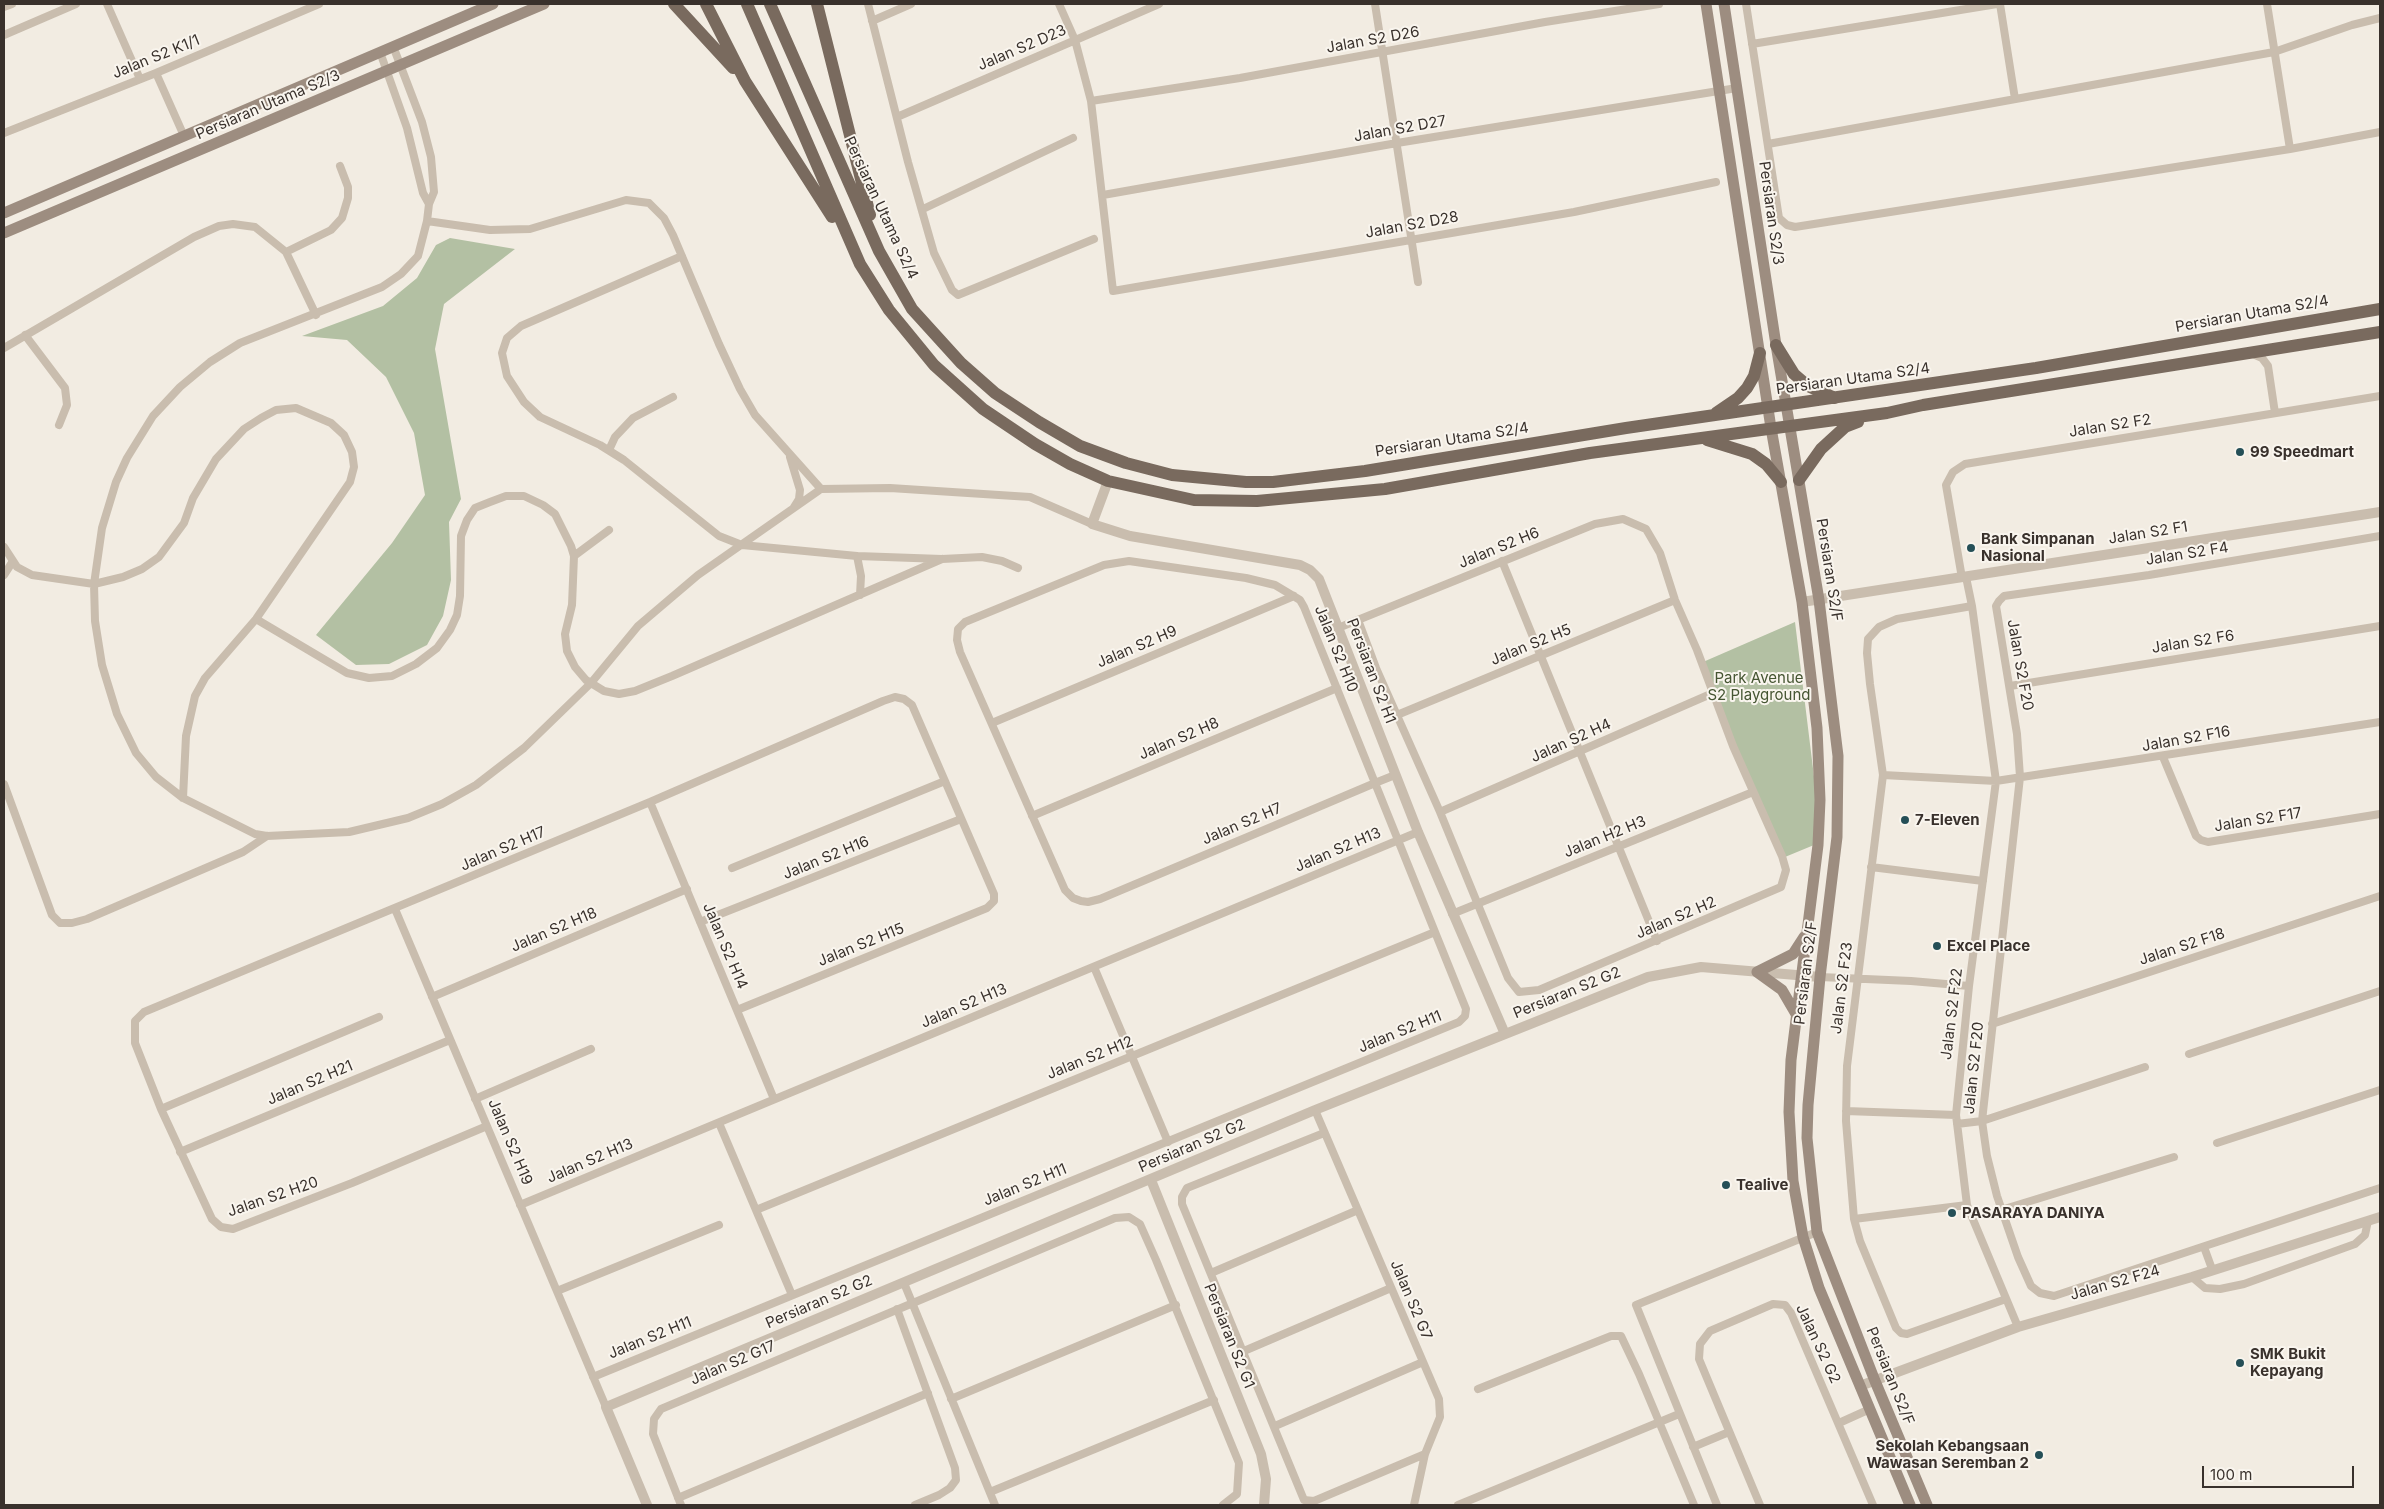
<!DOCTYPE html>
<html>
<head>
<meta charset="utf-8">
<style>
  body { margin:0 }
  #map { position:relative; width:2384px; height:1509px; overflow:hidden; background:#f2ece2; font-family:Inter,sans-serif }
  canvas { display:block }
  .frame { position:absolute; inset:0; border:5px solid #39312c; pointer-events:none }
  .scale { position:absolute; left:2202px; top:1466px; width:152px; height:22px; box-sizing:border-box; border:2px solid #39312c; border-top:0; padding-left:6px; font-size:15px; line-height:18px; white-space:nowrap; color:#39312c; -webkit-text-stroke:4px #f9f5ee; paint-order:stroke }
</style>
</head>
<body>
<div id="map">
<canvas width="2384" height="1509"></canvas>
<div class="frame"></div>
<div class="scale">100 m</div>
</div>
<script>
const ctx = document.querySelector('canvas').getContext('2d');
ctx.lineJoin = 'round';
function fillPath(path, color) {
  ctx.fillStyle = color;
  ctx.fill(path, 'evenodd');
}
function poly(rows) {
  const path = new Path2D();
  for (const r of rows) {
    path.moveTo(r[0], r[1]);
    for (let i = 2; i < r.length; i += 2) path.lineTo(r[i], r[i + 1]);
  }
  return path;
}
function stroke(path, color, width, dash) {
  ctx.strokeStyle = color;
  ctx.lineWidth = width;
  ctx.lineCap = dash ? 'butt' : 'round';
  ctx.setLineDash(dash || []);
  ctx.stroke(path);
}
function drawText(font, color, halo, rows, align = 'center') {
  ctx.font = font + ' Inter,sans-serif';
  ctx.lineWidth = 4;
  ctx.setLineDash([]);
  ctx.textBaseline = 'middle';
  ctx.strokeStyle = halo;
  ctx.fillStyle = color;
  for (const [text, x, y, turn = 0] of rows) {
    ctx.save();
    ctx.translate(x, y);
    ctx.rotate((+turn || 0) * Math.PI / 180);
    ctx.textAlign = isNaN(turn) ? turn : align;
    if (halo) ctx.strokeText(text, 0, 0);
    ctx.fillText(text, 0, 0);
    ctx.restore();
  }
}
const green = poly([
  [450,238,515,249,444,304,435,349,461,499,449,522,451,580,443,616,427,645,389,664,356,665,316,635,392,543,425,495,414,433,386,377,347,340,302,336,383,306,417,278,436,245],
  [1795,622,1817,801,1814,845,1785,857,1733,742,1703,662]
]);
const minor = poly([
  [107,4,140,79],
  [868,4,908,162,934,253,952,290,958,295,1094,239],
  [1059,4,1075,40,1091,101,1113,291,1574,212,1716,182],
  [1375,4,1418,282],
  [1746,4,1779,218,1787,225,1795,227,2290,149,2380,132],
  [2000,4,2015,99],
  [2267,4,2290,149],
  [4,7,12,4],
  [872,21,911,4],
  [4,35,76,4],
  [1752,44,1997,4],
  [393,46,422,122,431,157,434,192,429,204,427,221,418,256,401,274,382,287,240,343,210,362,180,387,153,416,127,458,116,482,102,528,94,584,95,621,102,665,117,714,136,753,156,777,183,798,255,834,267,836,349,832,408,818,442,804,476,785,524,748,591,683,638,626,698,575,821,489,890,488,1030,497,1092,524],
  [380,52,407,128,423,193,429,204],
  [156,73,184,136],
  [1091,101,1240,78,1545,22,1659,4],
  [897,117,1159,4],
  [4,133,156,73,319,4],
  [1768,144,2274,52,2352,25,2380,18],
  [1103,195,1397,143,1737,88],
  [923,209,1073,138],
  [427,221,490,230,530,229,626,200,649,203,664,218,673,235,719,344,740,389,755,415,821,489],
  [286,252,331,230,342,218,348,198,348,187,340,166],
  [682,256,521,326,507,338,502,353,507,376,524,402,540,417,600,445,624,460,719,536,742,545,857,556,942,559,982,557,1002,561,1018,568],
  [25,335,65,388,67,405,59,425],
  [4,348,194,237,219,226,233,224,255,227,286,252,316,315],
  [2253,354,2262,358,2268,366,2275,413],
  [609,450,615,437,633,418,673,397],
  [790,457,800,490,799,499,794,507],
  [2380,536,2149,575,2004,596,1999,601,1996,606,2017,734,2020,777,1982,1121,1987,1156,1997,1196,2018,1257,2031,1286,2040,1293,2054,1296,2380,1188],
  [4,547,17,567,32,575,94,584,123,577,142,569,159,557,184,523,193,498,216,459,244,429,261,418,276,410,296,408,331,423,344,435,352,452,354,467,350,482,256,619,205,678,195,696,186,736,183,798],
  [574,556,609,530],
  [857,556,861,576,860,595],
  [1502,561,1657,941],
  [4,575,13,561],
  [1966,577,1972,606,1996,781,1969,986,1956,1115,1967,1205,2018,1327],
  [1962,578,1946,485,1953,472,1965,464,2380,396],
  [1972,606,1897,619,1879,627,1868,639,1867,653,1870,684,1883,775,1847,1066,1846,1121,1854,1219,1860,1241,1896,1328,1901,1333,1907,1334,2006,1299],
  [256,619,347,673,369,678,392,676,416,664,437,648,450,630,457,615,460,596,461,536,467,520,475,508,490,502,506,496,524,496,543,505,555,514,571,546,574,556,572,605,565,634,567,651,575,667,586,680,604,691,619,694,635,691,672,676,942,559],
  [1338,628,1595,524,1623,519,1646,529,1660,553,1675,600,1697,650,1733,746,1782,856,1786,870,1781,887,1539,990,1519,992,1508,978,1440,812,1376,668,1358,620],
  [2010,686,2380,626],
  [1397,715,1675,600],
  [992,723,1294,596],
  [2163,757,2196,836,2201,840,2208,842,2380,814],
  [1883,775,1996,781,2380,722],
  [4,784,52,915,60,923,72,923,87,919,243,852,267,836],
  [650,802,774,1099],
  [1440,812,1713,693],
  [1032,816,1337,688],
  [1871,867,1983,881],
  [732,868,945,781],
  [395,909,606,1407],
  [1452,914,1753,792],
  [700,922,961,819],
  [1094,967,1168,1142],
  [1820,977,1911,981,1969,986],
  [432,997,687,889],
  [1992,1024,2380,896],
  [2189,1054,2380,991],
  [475,1099,591,1049],
  [161,1109,379,1017],
  [1315,1110,1439,1399,1440,1417,1425,1454,1414,1505],
  [1846,1111,1956,1115],
  [719,1123,792,1295],
  [1957,1124,1982,1121,2145,1067],
  [487,1126,352,1183,233,1229,221,1227,212,1219,161,1109,135,1043,135,1021,144,1012,650,802,883,701,895,697,904,699,912,705,994,894,994,901,987,908,737,1010],
  [1324,1133,1187,1188,1182,1197,1182,1204,1304,1500,1314,1501,1425,1454],
  [2217,1143,2380,1090],
  [180,1152,450,1040],
  [520,1205,1418,832],
  [756,1210,1435,932],
  [2001,1210,2174,1157],
  [1854,1219,1967,1205],
  [2204,1247,2212,1269],
  [1211,1273,1358,1210],
  [2192,1277,2205,1288,2220,1289,2244,1284,2355,1244,2365,1235,2368,1221],
  [904,1283,995,1505],
  [557,1291,719,1225],
  [897,1309,955,1468,956,1480,950,1488,939,1495,915,1505],
  [1244,1351,1391,1288],
  [593,1377,1459,1022,1465,1016,1466,1009,1375,783,1304,607,1300,600,1275,585,1246,578,1129,561,1104,565,965,622,958,629,957,640,960,652,1065,890,1073,898,1081,901,1088,902,1100,899,1276,825,1375,783,1395,775],
  [1478,1389,1611,1336,1621,1336,1639,1374,1694,1505],
  [951,1399,1176,1305],
  [1839,1423,1870,1409],
  [1275,1426,1423,1362],
  [1693,1447,1729,1432],
  [990,1492,1214,1400],
  [678,1498,928,1393],
  [681,1505,653,1434,654,1419,661,1409,1115,1218,1129,1217,1140,1224,1156,1260,1239,1463,1237,1494,1223,1505],
  [1458,1505,1679,1414],
  [1717,1505,1636,1305,1817,1232],
  [1760,1505,1699,1359,1700,1344,1710,1331,1773,1304,1785,1305,1791,1313,1873,1505]
]);
const tertiary = poly([
  [1108,481,1092,524,1130,536,1300,565,1310,570,1319,579,1418,832,1505,1034],
  [1802,602,2380,512],
  [1151,1180,1261,1454,1266,1479,1264,1505],
  [1860,1386,2018,1327,2192,1277,2380,1217],
  [647,1505,606,1407,1315,1110,1648,977,1701,967,1820,977]
]);
const secondary = poly([
  [1706,4,1771,428,1802,602,1817,728,1820,800,1818,845,1791,1060,1789,1112,1793,1181,1803,1237,1819,1288,1910,1505],
  [1724,4,1776,345,1819,600,1838,756,1837,837,1820,977,1808,1105,1807,1138,1817,1232,1875,1381,1927,1505],
  [4,213,493,4],
  [4,233,544,4],
  [1757,972,1793,954,1804,937],
  [1757,972,1782,990,1796,1014]
]);
const primary = poly([
  [674,4,733,68],
  [706,4,745,81,832,217],
  [747,4,860,264,889,310,934,365,983,409,1035,444,1070,464,1108,481,1194,500,1257,501,1385,489,1590,453,1887,413,1923,405,2380,332],
  [770,4,879,251,912,309,961,363,995,393,1039,422,1080,446,1126,463,1172,475,1246,482,1273,482,1365,471,1626,428,2036,368,2380,309],
  [817,4,870,215],
  [1776,345,1794,374,1808,386,1835,398],
  [1716,413,1738,398,1747,388,1754,376,1760,353],
  [1707,440,1752,454,1766,464,1781,482],
  [1799,480,1821,449,1845,427,1858,422]
]);
const markers = [
  [2240,452,5,"#254f57"],
  [1971,548,5,"#254f57"],
  [1905,820,5,"#254f57"],
  [1937,946,5,"#254f57"],
  [1726,1185,5,"#254f57"],
  [1952,1213,5,"#254f57"],
  [2240,1363,5,"#254f57"],
  [2039,1455,5,"#254f57"]
];
const streetNames = [
  ["Jalan S2 D26",1373,40,-10],
  ["Jalan S2 D23",1022,48,-23],
  ["Jalan S2 K1/1",156,57,-22],
  ["Persiaran Utama S2/3",268,105,-23],
  ["Jalan S2 D27",1400,129,-10],
  ["Persiaran Utama S2/4",881,208,65],
  ["Persiaran S2/3",1771,213,82],
  ["Jalan S2 D28",1412,225,-10],
  ["Persiaran Utama S2/4",2252,314,-10],
  ["Persiaran Utama S2/4",1853,379,-8],
  ["Jalan S2 F2",2110,426,-9],
  ["Persiaran Utama S2/4",1452,440,-9],
  ["Jalan S2 F1",2148,533,-9],
  ["Jalan S2 H6",1499,548,-22],
  ["Jalan S2 F4",2187,554,-9],
  ["Persiaran S2/F",1829,570,81],
  ["Jalan S2 F6",2193,642,-9],
  ["Jalan S2 H5",1531,645,-22],
  ["Jalan S2 H9",1137,647,-23],
  ["Jalan S2 H10",1336,649,68],
  ["Jalan S2 F20",2020,665,80],
  ["Persiaran S2 H1",1371,671,69],
  ["Jalan S2 H8",1179,739,-23],
  ["Jalan S2 F16",2186,739,-10],
  ["Jalan S2 H4",1571,741,-24],
  ["Jalan S2 F17",2258,820,-9],
  ["Jalan S2 H7",1242,824,-23],
  ["Jalan H2 H3",1605,837,-22],
  ["Jalan S2 H17",503,849,-23],
  ["Jalan S2 H13",1338,850,-23],
  ["Jalan S2 H16",826,858,-22],
  ["Jalan S2 H2",1676,918,-23],
  ["Jalan S2 H18",554,930,-23],
  ["Jalan S2 H15",861,945,-22],
  ["Jalan S2 H14",725,946,67],
  ["Jalan S2 F18",2182,947,-18],
  ["Persiaran S2/F",1806,973,-83],
  ["Jalan S2 F23",1842,988,-83],
  ["Persiaran S2 G2",1567,993,-22],
  ["Jalan S2 H13",964,1006,-23],
  ["Jalan S2 F22",1952,1014,-83],
  ["Jalan S2 H11",1400,1032,-22],
  ["Jalan S2 H12",1090,1058,-22],
  ["Jalan S2 F20",1974,1068,-84],
  ["Jalan S2 H21",310,1083,-23],
  ["Jalan S2 H19",510,1142,67],
  ["Persiaran S2 G2",1192,1146,-23],
  ["Jalan S2 H13",590,1161,-23],
  ["Jalan S2 H11",1025,1185,-22],
  ["Jalan S2 H20",273,1197,-19],
  ["Jalan S2 F24",2115,1283,-16],
  ["Jalan S2 G7",1411,1300,67],
  ["Persiaran S2 G2",819,1302,-23],
  ["Persiaran S2 G1",1229,1336,68],
  ["Jalan S2 H11",650,1338,-22],
  ["Jalan S2 G2",1818,1344,65],
  ["Jalan S2 G17",733,1363,-23],
  ["Persiaran S2/F",1890,1376,68]
];
const poiNames = [
  ["99 Speedmart",2250,452],
  ["Bank Simpanan",1981,539],
  ["Nasional",1981,556],
  ["7-Eleven",1915,820],
  ["Excel Place",1947,946],
  ["Tealive",1736,1185],
  ["PASARAYA DANIYA",1962,1213],
  ["SMK Bukit",2250,1354],
  ["Kepayang",2250,1371],
  ["Sekolah Kebangsaan",2029,1446,"right"],
  ["Wawasan Seremban 2",2029,1463,"right"]
];
const parkNames = [
  ["Park Avenue",1759,678],
  ["S2 Playground",1759,695]
];
fillPath(green, '#b3c0a3');
stroke(minor, '#c9bdae', 8);
stroke(tertiary, '#c9bdae', 10);
stroke(secondary, '#9d8d80', 11);
stroke(primary, '#796a5e', 12);
for (const [x, y, r, color] of markers) {
  const dot = new Path2D();
  dot.arc(x, y, r, 0, 2 * Math.PI);
  ctx.fillStyle = color;
  ctx.fill(dot);
  stroke(dot, '#f9f5ee', 2);
}
drawText('15px', '#39312c', '#f9f5ee', streetNames);
drawText('bold 15px', '#39312c', '#f9f5ee', poiNames, 'left');
drawText('15px', '#455532', '#f9f5ee', parkNames);
</script>
</body>
</html>
